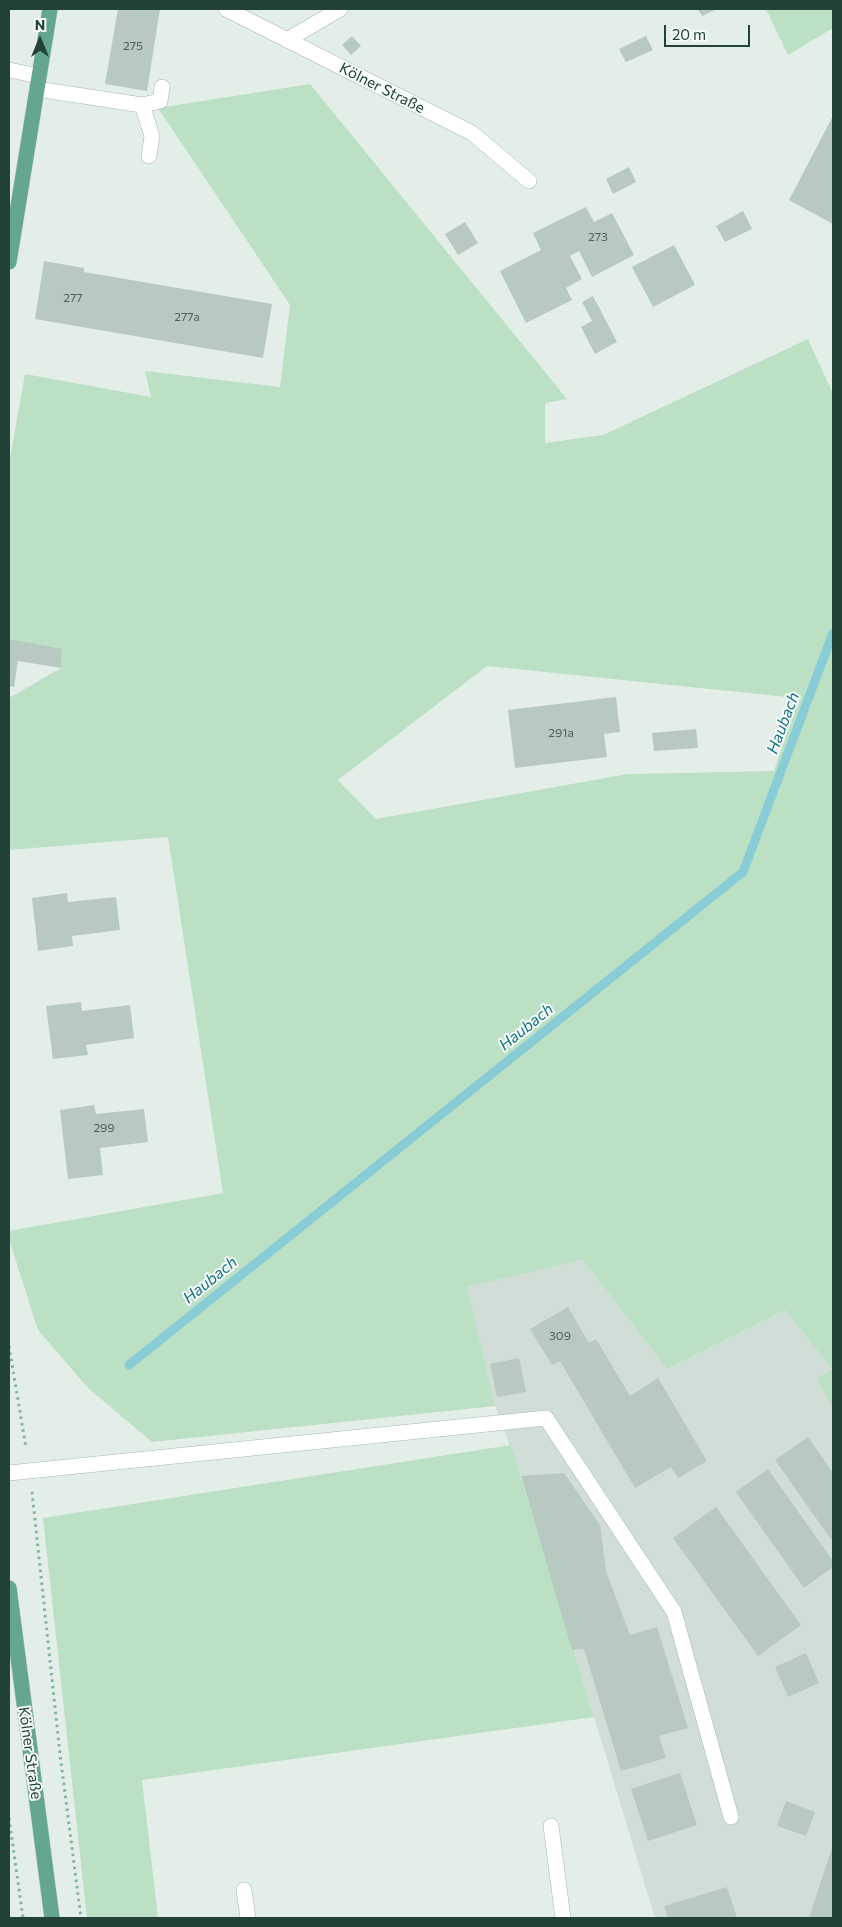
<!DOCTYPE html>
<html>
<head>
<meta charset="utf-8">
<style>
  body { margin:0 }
  #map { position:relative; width:842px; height:1927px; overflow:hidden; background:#e3eee9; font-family:Commissioner,sans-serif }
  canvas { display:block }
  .frame { position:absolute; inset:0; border:10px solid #224137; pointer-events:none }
  .north { position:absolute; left:15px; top:15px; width:50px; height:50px; -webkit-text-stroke:4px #f4faf7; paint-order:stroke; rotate:0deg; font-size:14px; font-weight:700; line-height:20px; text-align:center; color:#224137 }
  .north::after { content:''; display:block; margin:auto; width:18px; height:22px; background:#224137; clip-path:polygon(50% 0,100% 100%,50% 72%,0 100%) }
  .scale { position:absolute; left:664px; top:25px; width:86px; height:22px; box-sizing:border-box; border:2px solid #224137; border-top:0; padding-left:6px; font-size:15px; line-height:18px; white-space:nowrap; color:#224137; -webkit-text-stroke:4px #f4faf7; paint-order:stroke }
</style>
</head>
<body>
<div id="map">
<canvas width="842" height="1927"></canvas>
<div class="frame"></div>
<div class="north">N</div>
<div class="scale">20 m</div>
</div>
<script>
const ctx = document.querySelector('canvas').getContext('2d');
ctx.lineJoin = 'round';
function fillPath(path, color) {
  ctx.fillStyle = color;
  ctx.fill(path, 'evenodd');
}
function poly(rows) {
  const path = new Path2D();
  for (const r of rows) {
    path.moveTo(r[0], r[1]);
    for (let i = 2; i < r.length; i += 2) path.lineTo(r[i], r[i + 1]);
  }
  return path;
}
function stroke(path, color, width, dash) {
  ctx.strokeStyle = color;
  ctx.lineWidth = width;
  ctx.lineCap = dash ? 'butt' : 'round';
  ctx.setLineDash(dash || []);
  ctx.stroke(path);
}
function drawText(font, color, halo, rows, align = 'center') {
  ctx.font = font + ' Commissioner,sans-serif';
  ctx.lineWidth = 4;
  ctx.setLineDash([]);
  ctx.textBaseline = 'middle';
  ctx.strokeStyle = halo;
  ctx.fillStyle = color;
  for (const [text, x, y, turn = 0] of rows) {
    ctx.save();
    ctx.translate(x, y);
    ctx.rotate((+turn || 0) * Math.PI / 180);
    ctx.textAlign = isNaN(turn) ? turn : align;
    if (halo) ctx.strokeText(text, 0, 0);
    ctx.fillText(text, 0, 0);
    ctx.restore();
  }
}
const built = poly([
  [583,1260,667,1369,785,1310,832,1369,816,1378,833,1409,833,1918,655,1918,521,1476,495,1406,466,1287]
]);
const green = poly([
  [766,9,833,9,833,28,788,55],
  [310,84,567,399,545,403,545,443,603,435,808,339,833,394,833,1409,816,1378,832,1369,785,1310,667,1369,583,1260,467,1287,495,1406,152,1442,88,1388,38,1330,9,1239,9,1231,223,1193,168,837,9,850,9,698,61,668,62,650,9,639,9,464,25,374,151,397,145,371,280,387,290,305,158,108],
  [487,666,797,698,798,699,774,771,628,774,376,819,338,780],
  [511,1445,594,1717,142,1780,158,1918,87,1918,43,1518]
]);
const stream = poly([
  [129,1365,743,872,833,633]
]);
const building = poly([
  [118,9,160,9,147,91,105,84],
  [698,9,717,9,702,16],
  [352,36,361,46,351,55,342,45],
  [646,36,653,50,626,62,619,49],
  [833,116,833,224,789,200],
  [629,167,636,182,613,194,606,179],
  [586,207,594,222,612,213,634,255,592,277,579,251,570,256,582,279,566,288,572,300,526,323,500,271,541,250,533,233],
  [743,211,752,229,725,242,716,226],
  [465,222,478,243,458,255,445,234],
  [674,245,695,285,653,307,632,267],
  [44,261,84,268,84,272,272,304,263,358,35,319],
  [593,296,617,342,595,354,581,327,592,321,582,302],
  [9,639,62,649,61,668,18,661,14,687,9,686],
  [616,697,620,732,604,734,607,757,515,768,508,710],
  [696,729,698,748,654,751,652,733],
  [67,893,68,902,116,897,120,930,72,936,73,946,38,951,32,898],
  [81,1002,82,1011,130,1005,134,1038,86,1045,88,1055,53,1059,46,1006],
  [94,1105,96,1114,144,1109,148,1142,100,1148,103,1175,68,1179,60,1110],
  [568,1307,589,1343,596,1339,630,1396,658,1378,707,1461,678,1478,671,1467,635,1488,560,1361,552,1365,530,1329],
  [519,1358,526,1392,497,1397,490,1364],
  [808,1437,833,1473,833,1542,775,1460],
  [768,1469,833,1561,833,1567,804,1588,736,1492],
  [564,1473,600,1525,606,1571,630,1635,657,1627,688,1728,659,1736,666,1758,621,1771,584,1649,572,1650,521,1476],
  [716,1507,801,1625,758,1656,673,1538],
  [806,1653,819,1683,788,1697,775,1667],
  [680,1773,697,1825,648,1841,631,1789],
  [786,1801,815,1812,806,1836,777,1826],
  [833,1845,833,1918,809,1918],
  [727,1887,737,1918,668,1918,664,1906]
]);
const path = poly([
  [9,1346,26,1448],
  [32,1492,60,1754,81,1918],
  [9,1818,23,1918]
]);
const service = poly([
  [287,40,340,9],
  [37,89,142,105],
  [149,156,152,136,142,105,160,101,162,87],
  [9,1473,546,1418,674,1612,731,1817],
  [551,1826,563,1918],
  [244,1890,248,1918]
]);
const minor = poly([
  [226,9,472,133,529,181]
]);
const tertiary = poly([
  [9,70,39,76]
]);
const primary = poly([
  [9,262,50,9],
  [9,1588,52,1918]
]);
const numberNames = [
  ["275",133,46],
  ["273",598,237],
  ["277",73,298],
  ["277a",187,317],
  ["291a",561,733],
  ["299",104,1128],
  ["309",560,1336]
];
const streetNames = [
  ["Kölner Straße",382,88,27],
  ["Kölner Straße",30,1753,82]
];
const waterNames = [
  ["Haubach",783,723,-69],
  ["Haubach",526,1027,-39],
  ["Haubach",210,1280,-39]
];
fillPath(built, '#d1ded8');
fillPath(green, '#bbe0c4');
stroke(stream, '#88ccd6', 9);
fillPath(building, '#b8c9c2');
stroke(service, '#a5b7b0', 16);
stroke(minor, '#a5b7b0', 16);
stroke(tertiary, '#a5b7b0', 16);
stroke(primary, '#c1cac7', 16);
stroke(path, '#82b3a2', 3, [2.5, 4]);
stroke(service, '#fff', 15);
stroke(minor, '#fff', 15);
stroke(tertiary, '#fff', 15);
stroke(primary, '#65a693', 15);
drawText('12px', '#48635a', null, numberNames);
drawText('15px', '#224137', '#f4faf7', streetNames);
drawText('italic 16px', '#177381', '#f4faf7', waterNames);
</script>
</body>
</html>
